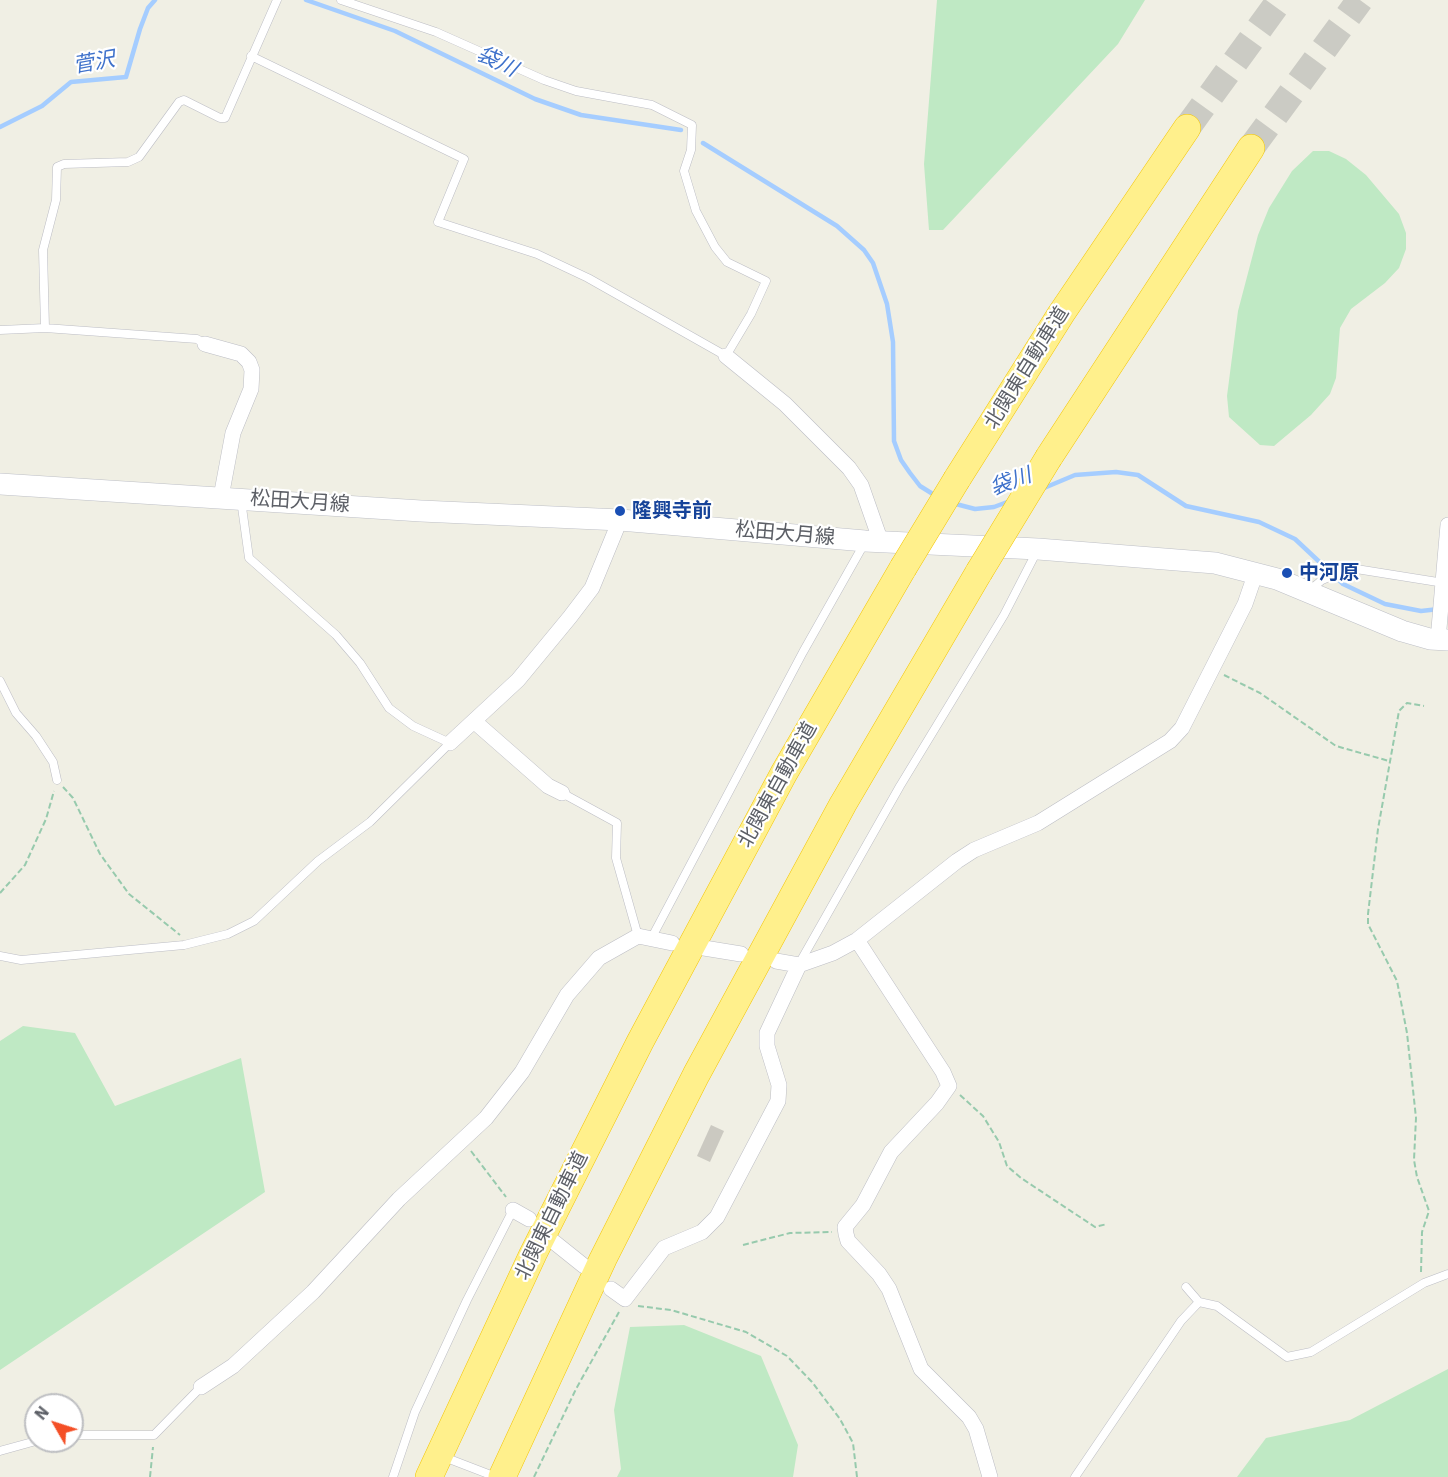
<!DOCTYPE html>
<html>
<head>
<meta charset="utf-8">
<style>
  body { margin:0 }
  #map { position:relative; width:1448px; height:1477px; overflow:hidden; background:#f0efe4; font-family:"IBM Plex Sans",sans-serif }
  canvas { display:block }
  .north { position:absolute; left:24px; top:1393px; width:60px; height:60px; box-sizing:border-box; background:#fff; border:2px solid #bebfc2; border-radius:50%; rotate:309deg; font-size:16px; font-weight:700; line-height:24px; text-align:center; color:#5c5f66 }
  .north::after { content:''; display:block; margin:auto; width:21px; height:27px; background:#f44f26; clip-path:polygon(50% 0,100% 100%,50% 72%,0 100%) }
</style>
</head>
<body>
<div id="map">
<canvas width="1448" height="1477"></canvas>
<div class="north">N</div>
</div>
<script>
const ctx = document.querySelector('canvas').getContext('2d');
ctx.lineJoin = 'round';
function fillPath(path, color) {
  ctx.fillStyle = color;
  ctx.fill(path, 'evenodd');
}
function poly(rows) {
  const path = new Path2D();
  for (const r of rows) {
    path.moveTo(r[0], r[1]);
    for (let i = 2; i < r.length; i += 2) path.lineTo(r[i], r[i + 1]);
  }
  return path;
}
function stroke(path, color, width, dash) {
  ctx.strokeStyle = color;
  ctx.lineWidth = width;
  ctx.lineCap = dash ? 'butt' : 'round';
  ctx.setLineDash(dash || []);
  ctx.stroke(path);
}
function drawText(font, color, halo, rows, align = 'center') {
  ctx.font = font + ' "IBM Plex Sans","Noto Sans JP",sans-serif';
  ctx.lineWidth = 4.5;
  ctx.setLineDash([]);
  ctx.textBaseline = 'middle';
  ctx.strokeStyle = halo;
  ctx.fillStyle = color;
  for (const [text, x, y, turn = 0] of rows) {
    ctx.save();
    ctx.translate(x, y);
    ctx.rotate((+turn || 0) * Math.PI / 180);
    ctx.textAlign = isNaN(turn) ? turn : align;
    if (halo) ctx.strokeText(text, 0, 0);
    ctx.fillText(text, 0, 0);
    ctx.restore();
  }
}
const green = poly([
  [937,0,1145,0,1118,44,943,230,929,230,924,164],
  [1313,151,1329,151,1346,159,1366,175,1399,214,1406,233,1406,249,1399,268,1385,283,1351,309,1340,328,1336,378,1330,394,1311,415,1274,446,1260,445,1229,417,1227,396,1238,311,1258,235,1269,208,1292,171],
  [23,1026,75,1033,115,1106,241,1058,265,1192,0,1370,0,1041],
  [684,1325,761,1356,798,1445,793,1477,617,1477,621,1469,614,1410,630,1327],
  [1448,1369,1448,1477,1237,1477,1266,1438,1350,1420]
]);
const stream = poly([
  [306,0,395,31,535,99,581,115,681,130],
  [0,127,42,106,71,82,126,77,140,29,148,8,155,0],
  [703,143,837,226,864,250,873,263,887,304,893,342,894,441,901,460,910,473,920,486,936,496],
  [1044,488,1075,475,1116,472,1138,475,1186,506,1259,522,1295,539,1343,584,1385,604,1421,611,1439,609],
  [952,503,975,509,994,507,1010,501]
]);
const building = poly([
  [711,1125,724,1131,710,1162,697,1156]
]);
const motorwayTunnel = poly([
  [1187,128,1280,0],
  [1251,148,1360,0]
]);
const path = poly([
  [1224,675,1260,693,1336,746,1389,761],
  [63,787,73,798,100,854,129,894,180,935],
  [0,893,25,865,46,819,54,791],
  [960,1095,983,1116,999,1142,1007,1166,1021,1178,1095,1227,1107,1224],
  [471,1151,506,1197],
  [743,1245,790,1233,832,1232],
  [1421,1272,1422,1232,1429,1211,1417,1177,1414,1160,1416,1118,1407,1033,1397,981,1368,924,1368,914,1378,829,1399,711,1407,703,1424,706],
  [638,1306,671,1310,746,1332,787,1356,812,1382,840,1419,853,1443,857,1477],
  [150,1477,153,1447],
  [534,1477,576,1389,619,1312]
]);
const service = poly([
  [251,56,464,159,438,222,537,254,588,278,726,356,751,314,766,281,727,262,715,247,696,211,684,171,691,150,692,125,652,105,576,91,544,80,436,32,341,0],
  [45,328,43,250,56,200,57,167,64,164,128,162,139,157,179,102,184,100,220,118,225,118,277,0],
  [0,330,45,328,197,339,205,344],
  [1310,590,1322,580,1350,568,1444,583],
  [0,681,16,713,36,736,53,762,57,780],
  [562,793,617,823,616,858,638,936],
  [651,939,803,652,864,544],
  [0,956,21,960,184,945,228,934,254,921,318,861,370,822,450,743,413,726,389,708,360,663,336,635,249,558,241,500],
  [799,964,900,786,1004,615,1037,551],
  [1186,1287,1199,1302],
  [72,1435,154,1435,201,1387],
  [0,1451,36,1441],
  [444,1457,496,1477],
  [393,1477,415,1412,467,1300,513,1210],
  [1075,1477,1181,1321,1199,1302,1217,1306,1287,1357,1311,1352,1424,1283,1448,1274]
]);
const minor = poly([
  [205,344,241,354,249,362,252,370,251,389,233,433,221,497],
  [726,356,785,404,849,468,861,485,881,542],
  [1438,640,1448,525],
  [475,722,548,786,562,793],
  [450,743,518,680,570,617,592,588,620,520],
  [857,940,943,1072,949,1086,937,1103,891,1152,863,1205,845,1227,846,1234,848,1241,879,1274,889,1289,921,1369,969,1417,976,1429,990,1477],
  [704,948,741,954],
  [776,961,799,965,833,953,857,940,957,861,974,850,1038,823,1170,741,1182,728,1245,604,1256,572],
  [513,1210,529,1219],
  [554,1242,584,1266],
  [611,1289,625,1299,664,1248,702,1232,717,1217,778,1101,779,1085,767,1046,767,1033,799,965],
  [201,1387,233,1366,313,1292,399,1199,486,1118,522,1072,567,995,599,958,638,936,672,943]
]);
const secondary = poly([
  [0,484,421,511,620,520,865,541,1038,549,1215,563,1277,579,1402,631,1430,639,1448,640]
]);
const motorway = poly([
  [1049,457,1251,148],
  [957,479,1061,314,1187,128],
  [429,1477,533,1254,640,1042,784,773,903,568],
  [502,1477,603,1259,696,1075,843,804,979,572]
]);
const motorwayBridge = poly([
  [903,568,957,479],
  [979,572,1049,457]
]);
const markers = [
  [620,511,6,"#1a4fb4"],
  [1287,573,6,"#1a4fb4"]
];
const streetNames = [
  ["北関東自動車道",1027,368,-58],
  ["松田大月線",300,502,4],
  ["松田大月線",785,534,5],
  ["北関東自動車道",778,785,-61],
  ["北関東自動車道",552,1216,-64]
];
const transitNames = [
  ["隆興寺前",632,511],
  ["中河原",1299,573]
];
const waterNames = [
  ["袋川",497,62,26],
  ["菅沢",94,63,-10],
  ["袋川",1011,482,-20]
];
fillPath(green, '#bfe9c4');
stroke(stream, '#a5cdff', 4.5);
fillPath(building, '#cbc9c1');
stroke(motorwayTunnel, '#cbcbc4', 27, [27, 14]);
stroke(service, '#bcbdc4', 9);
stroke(minor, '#bcbdc4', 16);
stroke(secondary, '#bdbfc6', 22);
stroke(motorway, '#f4c500', 28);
stroke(path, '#97caad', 2, [6, 3]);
stroke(service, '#fff', 8);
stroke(minor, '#fff', 15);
stroke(secondary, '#fff', 21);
stroke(motorway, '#fff08c', 27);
stroke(motorwayBridge, '#f4c500', 28, []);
stroke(motorwayBridge, '#fff08c', 27);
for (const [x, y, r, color] of markers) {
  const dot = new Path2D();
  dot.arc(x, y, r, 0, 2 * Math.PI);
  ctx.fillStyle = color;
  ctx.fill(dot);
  stroke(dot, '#fff', 2);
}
drawText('20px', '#5c5f66', '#fff', streetNames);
drawText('bold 20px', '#164399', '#fff', transitNames, 'left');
drawText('italic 21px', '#3f72cb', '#fff', waterNames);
</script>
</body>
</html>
